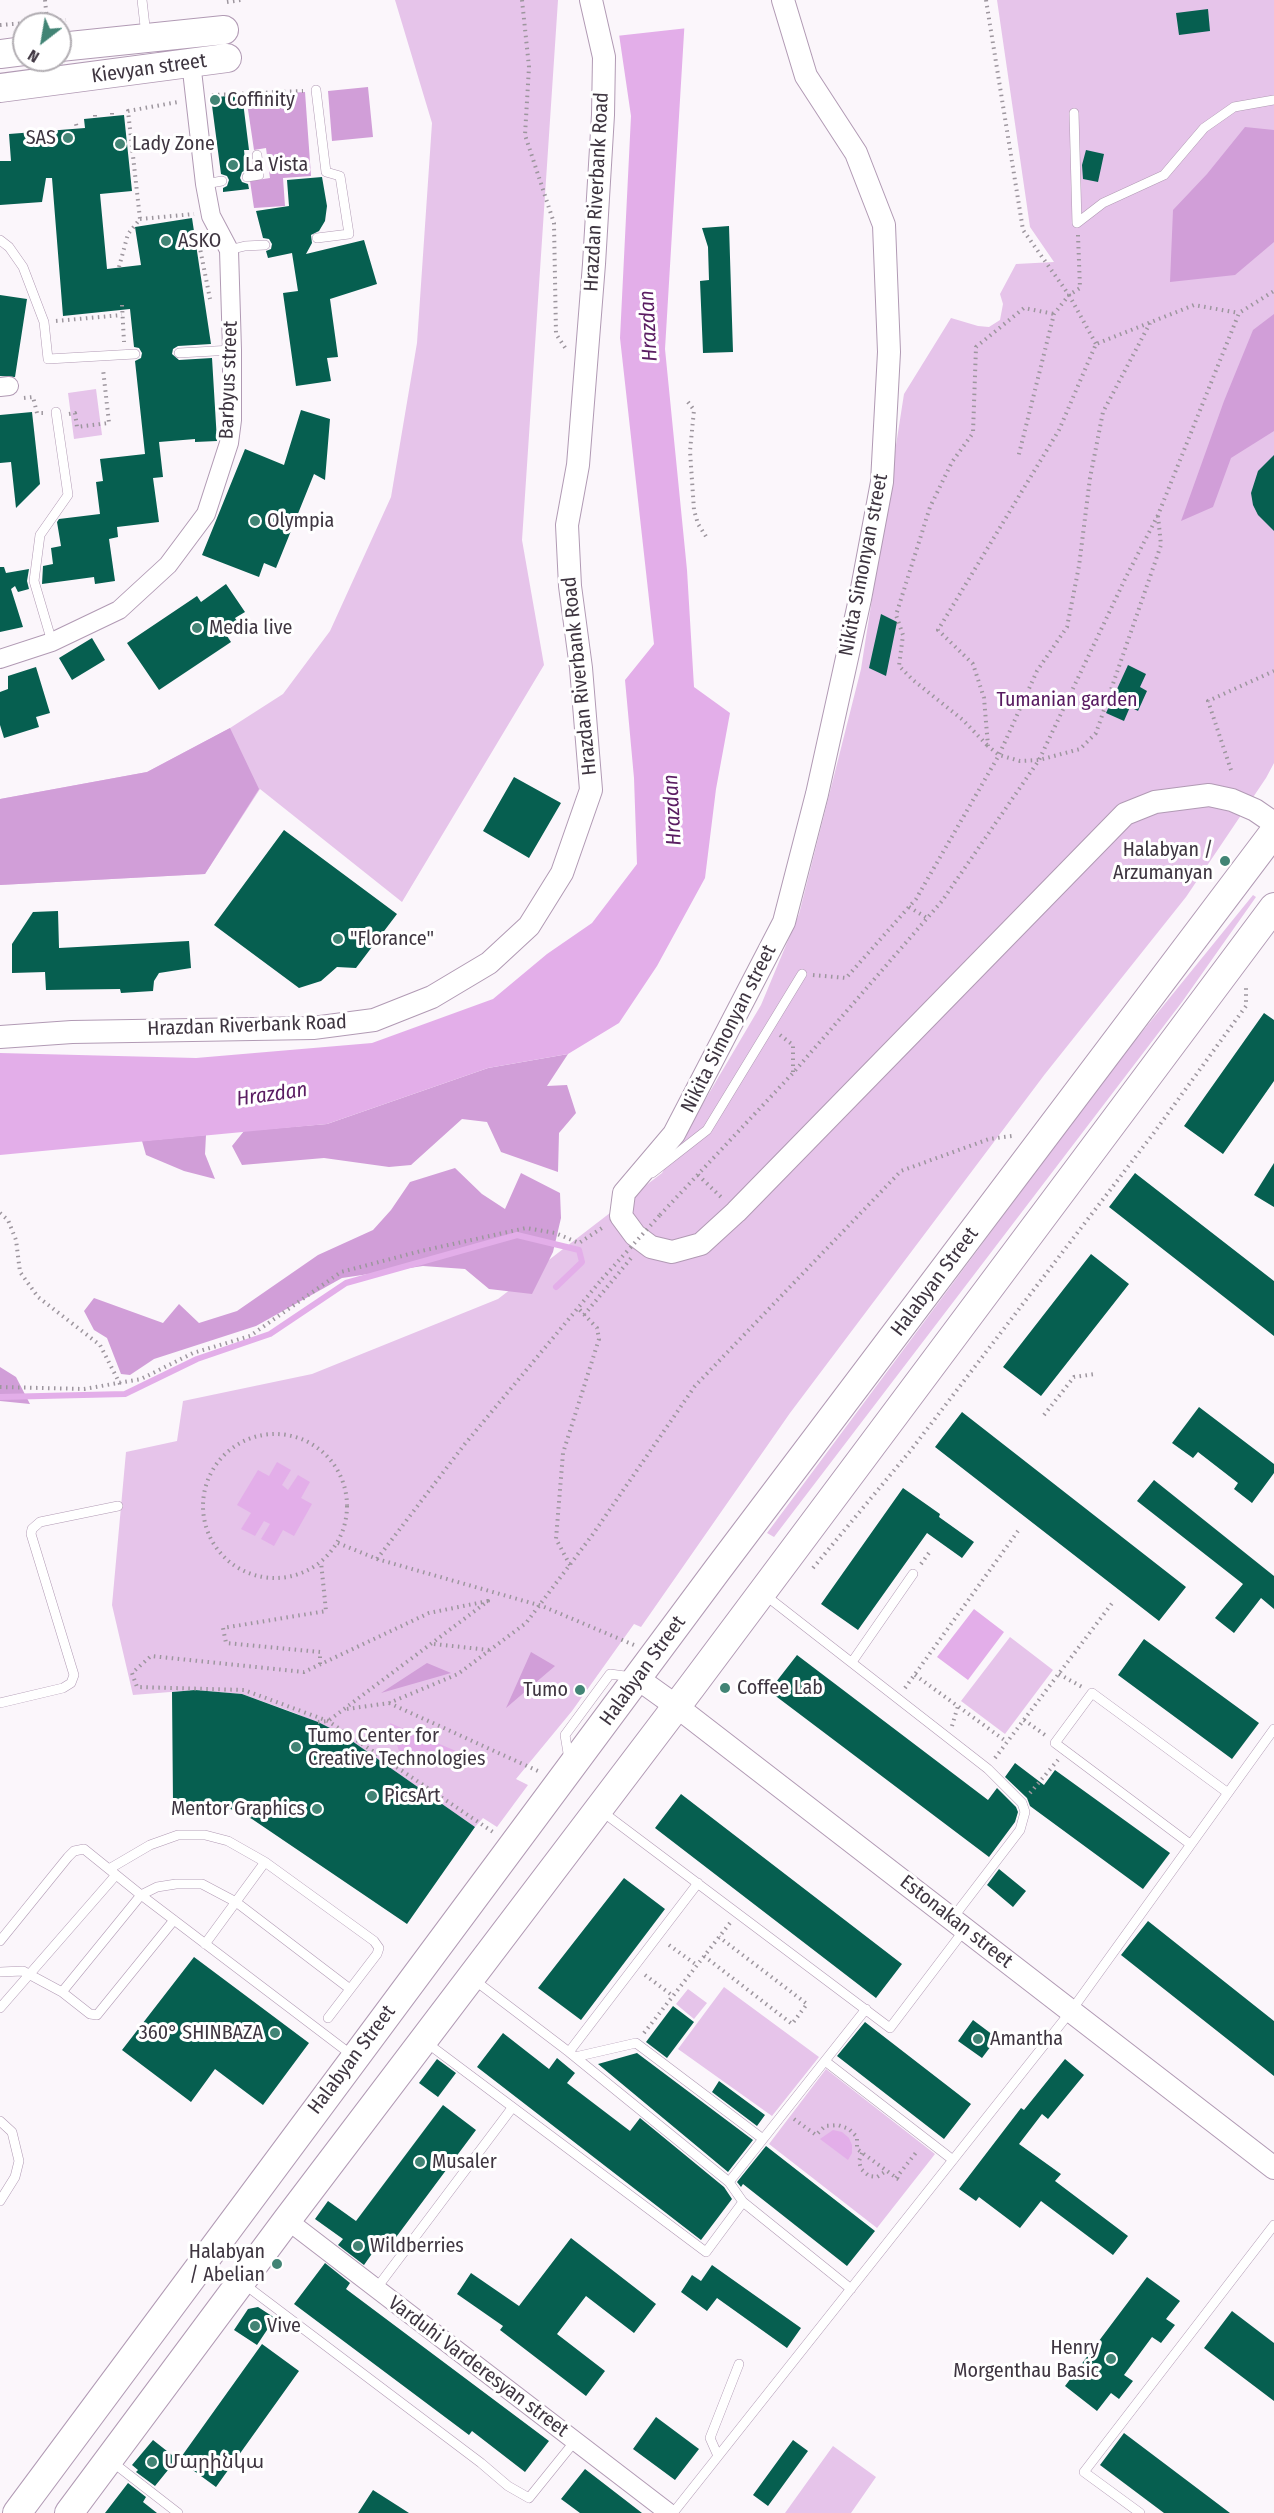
<!DOCTYPE html>
<html>
<head>
<meta charset="utf-8">
<style>
  body { margin:0 }
  #map { position:relative; width:1274px; height:2513px; overflow:hidden; background:#fbf6fb; font-family:"Fira Sans Condensed",sans-serif }
  canvas { display:block }
  .north { position:absolute; left:12px; top:12px; width:60px; height:60px; box-sizing:border-box; background:#fff; border:2px solid #b2aeb3; border-radius:50%; rotate:211deg; font-size:16px; font-weight:700; line-height:24px; text-align:center; color:#3e3540 }
  .north::after { content:''; display:block; margin:auto; width:21px; height:27px; background:#428475; clip-path:polygon(50% 0,100% 100%,50% 72%,0 100%) }
</style>
</head>
<body>
<div id="map">
<canvas width="1274" height="2513"></canvas>
<div class="north">N</div>
</div>
<script>
const ctx = document.querySelector('canvas').getContext('2d');
ctx.lineJoin = 'round';
function fillPath(path, color) {
  ctx.fillStyle = color;
  ctx.fill(path, 'evenodd');
}
function poly(rows) {
  const path = new Path2D();
  for (const r of rows) {
    if (r.length === 3) {
      path.moveTo(r[0] + r[2], r[1]);
      path.arc(r[0], r[1], r[2], 0, 2 * Math.PI);
      continue;
    }
    path.moveTo(r[0], r[1]);
    for (let i = 2; i < r.length; i += 2) path.lineTo(r[i], r[i + 1]);
  }
  return path;
}
function stroke(path, color, width, dash) {
  ctx.strokeStyle = color;
  ctx.lineWidth = width;
  ctx.lineCap = dash ? 'butt' : 'round';
  ctx.setLineDash(dash || []);
  ctx.stroke(path);
}
function drawText(font, color, halo, rows, align = 'center') {
  ctx.font = font + ' "Fira Sans Condensed","Noto Sans Armenian",sans-serif';
  ctx.lineWidth = 6;
  ctx.setLineDash([]);
  ctx.textBaseline = 'middle';
  ctx.strokeStyle = halo;
  ctx.fillStyle = color;
  for (const [text, x, y, turn = 0] of rows) {
    ctx.save();
    ctx.translate(x, y);
    ctx.rotate((+turn || 0) * Math.PI / 180);
    ctx.textAlign = isNaN(turn) ? turn : align;
    if (halo) ctx.strokeText(text, 0, 0);
    ctx.fillText(text, 0, 0);
    ctx.restore();
  }
}
const green = poly([
  [395,0,558,0,522,540,544,665,402,902,260,789,205,874,0,885,0,799,147,772,230,728,283,694,330,631,391,497,417,343,432,123],
  [997,0,1274,0,1274,763,1266,778,1186,897,1045,1074,790,1413,641,1627,634,1624,572,1711,516,1779,528,1785,497,1827,483,1818,475,1827,342,1734,295,1713,242,1694,195,1690,133,1695,112,1605,126,1452,177,1441,183,1401,312,1374,498,1299,662,1173,761,1005,799,914,861,669,904,394,951,318,978,326,989,327,1000,320,1003,304,1000,294,1016,264,1054,262,1030,227],
  [96,389,102,435,74,439,68,393],
  [1253,895,1256,897,1182,1002,774,1537,767,1533,1116,1064],
  [1010,1637,1053,1670,1005,1734,961,1701],
  [724,1987,819,2057,772,2116,678,2049],
  [688,1989,707,2003,694,2019,676,2004],
  [826,2069,935,2154,877,2228,769,2144],
  [833,2446,876,2477,851,2513,785,2513]
]);
const forest = poly([
  [368,87,373,137,332,141,328,91],
  [305,92,311,176,283,178,285,206,254,208,250,181,270,178,266,148,254,150,246,96],
  [1245,127,1274,130,1274,242,1235,275,1170,282,1173,210,1207,174],
  [1274,314,1274,431,1231,458,1213,507,1181,521,1224,401,1253,330],
  [230,728,259,789,205,874,0,885,0,799,147,772],
  [568,1054,547,1086,567,1085,576,1113,559,1133,558,1172,501,1152,487,1122,462,1119,411,1165,389,1167,324,1158,242,1165,232,1146,244,1131,327,1124,488,1068],
  [206,1135,205,1154,215,1179,184,1171,146,1155,142,1141],
  [455,1168,482,1194,505,1209,521,1173,560,1193,561,1218,553,1252,532,1294,489,1289,465,1269,423,1266,342,1278,256,1326,154,1359,130,1375,121,1374,107,1338,94,1330,84,1311,94,1298,163,1323,179,1304,199,1323,237,1311,318,1255,373,1230,391,1210,410,1182],
  [0,1367,16,1377,30,1404,0,1401],
  [531,1652,555,1666,506,1708],
  [427,1663,451,1673,381,1693]
]);
const water = poly([
  [614,0,686,0,665,349,687,570,694,687,730,713,716,789,705,878,657,966,619,1023,568,1054,488,1068,327,1124,0,1155,0,1053,196,1058,372,1043,493,999,547,954,592,923,637,864,634,778,625,680,654,644,620,338,631,116],
  [277,1462,291,1470,282,1485,288,1490,298,1475,310,1482,301,1498,312,1504,294,1536,283,1530,274,1546,261,1539,270,1524,264,1521,255,1536,241,1529,251,1513,237,1505,258,1470,269,1476],
  [974,1609,1004,1632,968,1680,937,1657],
  [390,1723,456,1751,399,1751],
  [833,2130,842,2132,849,2138,852,2145,852,2153,848,2160,820,2139]
]);
const pier = poly([
  [611,0,689,0,688,28,616,36]
]);
const stream = poly([
  [0,1397,125,1394,197,1359,270,1334,346,1283,517,1235,579,1250,582,1262,556,1287]
]);
const building = poly([
  [1208,9,1210,31,1179,35,1176,13],
  [242,94,249,150,244,150,246,170,242,172,240,178,242,182,248,184,249,189,223,192,223,188,227,186,229,180,227,176,221,174,211,98],
  [124,115,132,191,100,194,107,269,141,265,135,227,192,218,211,344,178,346,173,349,172,354,179,360,212,358,217,441,195,442,195,439,159,442,163,477,153,478,159,522,117,527,118,537,109,539,115,581,95,584,94,577,42,584,43,566,53,564,51,548,61,546,57,522,59,519,100,514,96,482,103,481,100,459,145,454,135,361,141,358,142,353,139,348,134,347,130,309,63,316,52,178,46,178,42,202,0,205,0,161,11,161,9,134,85,128,84,119],
  [1086,150,1104,154,1098,182,1083,179,1082,165],
  [322,177,327,206,325,221,319,231,311,235,312,243,306,254,364,240,377,284,330,299,338,357,327,358,331,381,296,386,283,293,298,291,292,253,268,258,266,251,271,249,272,244,269,239,263,238,256,211,289,206,287,180],
  [729,226,733,352,703,353,700,281,709,280,708,247,702,228],
  [0,295,27,299,15,377,0,376],
  [301,410,330,419,325,480,314,474,276,568,264,563,259,577,202,555,245,449,284,465],
  [32,412,40,484,16,508,11,462,0,463,0,415],
  [1274,455,1274,531,1258,515,1253,505,1251,493,1258,471],
  [0,567,4,567,6,573,29,569,27,581,29,589,18,592,15,586,11,589,23,627,0,632],
  [226,584,245,612,235,618,239,624,225,633,231,642,159,690,127,643,197,596,201,602],
  [881,614,897,622,886,676,869,668],
  [92,638,105,660,72,680,59,658],
  [1128,665,1146,674,1140,687,1147,691,1138,711,1130,707,1124,721,1106,713],
  [36,667,50,713,36,717,39,727,4,738,0,725,0,692,8,689,8,676],
  [514,777,561,803,529,858,483,831],
  [284,830,397,914,356,968,337,967,321,981,299,988,214,925],
  [58,911,59,948,189,941,191,968,159,973,154,981,153,991,121,993,120,989,46,990,45,972,12,973,12,944,33,912],
  [1264,1013,1274,1020,1274,1081,1223,1154,1184,1126],
  [1274,1163,1274,1207,1254,1195],
  [1135,1173,1274,1281,1274,1336,1109,1207],
  [1091,1254,1129,1284,1041,1396,1003,1367],
  [1199,1407,1274,1464,1274,1473,1252,1503,1234,1489,1238,1483,1198,1452,1193,1458,1172,1443],
  [962,1412,1186,1587,1159,1621,935,1447],
  [1154,1480,1274,1576,1274,1609,1261,1598,1234,1633,1215,1618,1243,1584,1137,1501],
  [903,1488,940,1514,939,1517,974,1542,962,1558,927,1533,858,1630,821,1604],
  [1144,1639,1259,1723,1232,1759,1118,1675],
  [797,1655,988,1800,997,1788,1016,1807,1018,1812,1015,1822,989,1857,769,1691],
  [195,1690,242,1694,318,1722,342,1734,475,1827,407,1924,252,1819,236,1811,210,1802,173,1803,172,1692],
  [1015,1763,1044,1785,1055,1770,1170,1853,1143,1889,1030,1806,1027,1798,1005,1777],
  [681,1794,902,1964,876,1998,655,1828],
  [999,1869,1026,1891,1013,1907,987,1885],
  [624,1878,665,1909,581,2020,538,1988],
  [1148,1921,1274,2021,1274,2076,1121,1955],
  [194,1957,309,2043,263,2105,215,2069,191,2102,122,2050],
  [673,2006,694,2022,667,2058,646,2042],
  [973,2020,997,2038,982,2058,958,2041],
  [865,2022,971,2104,944,2139,837,2056],
  [503,2033,549,2069,557,2058,575,2073,567,2083,630,2131,640,2118,724,2187,732,2199,701,2240,477,2067],
  [637,2053,753,2140,728,2172,598,2064],
  [437,2059,456,2073,438,2097,419,2083],
  [1065,2059,1084,2075,1048,2119,1042,2114,1019,2144,1061,2174,1055,2181,1128,2236,1113,2255,1041,2201,1020,2228,979,2197,976,2201,959,2189,1021,2108,1024,2110],
  [719,2081,765,2115,757,2126,712,2092],
  [443,2105,476,2130,391,2244,383,2238,364,2265,338,2245,343,2239,315,2219,328,2201,356,2221],
  [766,2146,875,2231,847,2266,743,2184,741,2187,737,2182],
  [571,2238,656,2304,634,2333,586,2296,557,2334,605,2371,586,2396,500,2330,503,2326,457,2294,471,2273,519,2306],
  [325,2263,350,2283,346,2289,549,2441,525,2472,472,2431,469,2435,294,2304],
  [712,2265,801,2328,787,2348,717,2298,707,2311,681,2292,692,2275,701,2281],
  [1147,2277,1180,2301,1166,2319,1175,2325,1161,2343,1152,2337,1124,2375,1133,2381,1119,2399,1111,2393,1097,2411,1065,2386],
  [258,2307,275,2318,257,2345,234,2330,248,2309],
  [1232,2311,1274,2343,1274,2401,1204,2348],
  [262,2344,299,2371,216,2487,179,2460],
  [656,2417,699,2449,675,2480,633,2449],
  [1124,2433,1230,2513,1164,2513,1100,2465],
  [153,2440,177,2459,155,2486,136,2472,138,2470,132,2465],
  [793,2440,808,2451,768,2506,753,2495],
  [585,2469,642,2513,580,2513,561,2499],
  [128,2483,146,2497,143,2502,157,2513,105,2513],
  [373,2490,409,2513,358,2513]
]);
const path = poly([
  [45,0,47,20],
  [522,0,529,67,525,135,554,223,556,334,566,349],
  [986,0,1023,230,1069,295,1054,314,1018,458],
  [227,2,241,0],
  [0,25,66,20],
  [212,95,303,91],
  [112,113,112,116],
  [95,115,95,118],
  [76,124,77,128],
  [140,219,194,214],
  [197,233,210,299],
  [1078,235,1080,288,1069,295,1096,344],
  [119,267,128,234,140,219,128,111,178,102],
  [122,305,124,342],
  [56,321,122,315],
  [24,398,33,397,37,413,44,413],
  [688,402,694,410,690,451,694,510,698,524,707,538],
  [69,414,75,413,77,427,109,423,103,369],
  [1158,516,1161,545,1096,733,1080,749,1039,760,1020,761,999,755,988,746,984,698,973,664,938,630,1059,430,1096,344,1194,305,1239,313],
  [987,745,963,720,913,680,899,666,903,635,896,615,930,507,952,462,973,433,976,347,1024,308,1054,314],
  [1231,770,1208,701,1274,671],
  [909,907,927,918],
  [813,975,846,978,916,899,999,755,1037,671,1067,627,1079,566,1090,478,1103,412,1150,323],
  [780,1035,793,1045,793,1072],
  [698,1175,721,1197],
  [0,1213,8,1220,16,1240,20,1272,38,1297,100,1345,120,1384],
  [660,1215,793,1073,942,901,1039,760,1126,577,1158,515,1239,313,1274,291],
  [584,1315,632,1257],
  [0,1387,84,1389,141,1379,193,1353,250,1336,341,1272,421,1251,526,1228,555,1233,579,1243,605,1226],
  [1044,1415,1074,1377,1095,1374],
  [275,1506,72],
  [338,1543,377,1559,542,1606,634,1645],
  [377,1559,464,1445,602,1279],
  [921,1564,931,1550],
  [570,1565,556,1539,563,1453,599,1339,597,1328,577,1307],
  [813,1568,911,1450,1153,1134,1246,1006,1246,985],
  [434,1644,489,1650],
  [320,1664,320,1652,226,1643,223,1628,326,1611,321,1562],
  [1059,1674,1082,1687],
  [915,1675,1007,1742],
  [905,1688,1018,1531],
  [389,1703,538,1771],
  [347,1709,389,1703,458,1674,526,1623,593,1534,695,1386,901,1171,989,1139,1012,1136],
  [1024,1720,1045,1735],
  [318,1722,328,1721,488,1601,429,1613,304,1672,151,1656,132,1673,137,1687,244,1690,328,1721,493,1832],
  [952,1726,958,1706],
  [995,1758,1113,1602],
  [1030,1793,1058,1760],
  [669,1945,698,1966],
  [704,1956,792,2024,807,2004,719,1937],
  [645,1975,673,1996],
  [644,2033,730,1923],
  [794,2119,816,2135,825,2126,838,2125,849,2129,857,2137,857,2149,902,2182],
  [862,2153,859,2161,861,2169,869,2176,877,2177,886,2171],
  [896,2178,918,2150]
]);
const service = poly([
  [142,0,146,35],
  [316,90,326,172,340,176,349,234,317,238],
  [1074,113,1077,223],
  [247,177,259,175,257,155],
  [205,184,222,181],
  [1077,223,1103,203,1164,175,1204,128,1234,107,1274,100],
  [0,240,9,247,23,267,44,322,48,359,135,354],
  [229,250,245,246,265,245],
  [179,353,232,350],
  [52,642,34,581,40,535,68,495,56,412],
  [652,1173,707,1130,802,974],
  [765,1595,988,1769,1022,1803,1025,1812,1020,1830,952,1919],
  [852,1662,913,1574],
  [0,1703,63,1688,71,1683,74,1675,31,1534,32,1529,40,1522,118,1506],
  [569,1759,565,1735,610,1674,632,1677],
  [600,1810,890,2028,965,1929],
  [1190,1844,1055,1743,1092,1693,1228,1793],
  [109,1869,150,1845,178,1835,205,1835,228,1841,265,1862,374,1941,379,1948,377,1954,328,2018],
  [0,1941,68,1857,74,1851,84,1849,141,1895,353,2056],
  [205,1944,265,1862],
  [0,1972,23,1971,62,1992,90,2014,97,2015,174,1920],
  [473,1979,569,2052,729,2182,743,2202,851,2289],
  [62,1992,141,1895,157,1887,176,1884,202,1884,236,1902,350,1989],
  [0,2008,116,1875],
  [427,2043,706,2252,743,2202],
  [569,2052,698,1883],
  [575,2057,636,2043,763,2139],
  [825,2061,953,2160],
  [0,2121,12,2132,19,2161,15,2177,0,2201],
  [729,2182,866,2009],
  [244,2284,481,2463,508,2486,529,2498,575,2441],
  [376,2289,512,2108],
  [718,2456,710,2438,739,2364],
  [111,2461,178,2513],
  [673,2513,1071,2011,1274,1729],
  [1140,2513,1084,2472,1274,2225]
]);
const minor = poly([
  [0,387,9,386],
  [0,659,52,642,119,610,168,565,206,514,229,443,232,420,232,350,229,250,211,216,205,184,191,62],
  [287,2220,669,2513]
]);
const tertiary = poly([
  [783,0,806,76,856,153,884,225,889,352,882,482,860,599,817,794,784,922,674,1134,624,1193,621,1216,635,1235,651,1247,672,1252,701,1244,736,1212,1125,814,1155,802,1209,795,1232,800,1255,810,1274,823],
  [0,1037,72,1032,313,1028,374,1020,432,997,489,963,529,926,562,873,591,790,581,668,570,586,567,525,578,465,594,264,603,115,604,57,591,0],
  [637,1678,676,1706,1274,2168]
]);
const primary = poly([
  [60,47,224,30],
  [0,54,24,51],
  [0,88,227,58],
  [17,2513,718,1569,1274,832],
  [69,2513,287,2220,692,1686,1274,907]
]);
const pathBridge = poly([
  [602,1279,660,1215]
]);
const markers = [
  [215,100,6,"#428475"],
  [68,138,6,"#428475"],
  [120,144,6,"#428475"],
  [233,165,6,"#428475"],
  [166,241,6,"#428475"],
  [255,521,6,"#428475"],
  [197,628,6,"#428475"],
  [1225,861,6,"#428475"],
  [338,939,6,"#428475"],
  [725,1688,6,"#428475"],
  [580,1690,6,"#428475"],
  [296,1747,6,"#428475"],
  [372,1796,6,"#428475"],
  [317,1809,6,"#428475"],
  [275,2033,6,"#428475"],
  [978,2039,6,"#428475"],
  [420,2162,6,"#428475"],
  [358,2246,6,"#428475"],
  [277,2264,6,"#428475"],
  [255,2326,6,"#428475"],
  [1111,2359,6,"#428475"],
  [152,2462,6,"#428475"]
];
const streetNames = [
  ["Kievyan street",149,69,-8],
  ["Hrazdan Riverbank Road",597,192,-87],
  ["Barbyus street",229,380,-88],
  ["Nikita Simonyan street",864,565,-79],
  ["Hrazdan Riverbank Road",580,676,-96],
  ["Hrazdan Riverbank Road",247,1026,-2],
  ["Nikita Simonyan street",729,1029,-63],
  ["Halabyan Street",935,1282,-53],
  ["Halabyan Street",643,1671,-54],
  ["Estonakan street",956,1922,38],
  ["Halabyan Street",352,2060,-53],
  ["Varduhi Varderesyan street",478,2367,37]
];
const poiNames = [
  ["Coffinity",227,100],
  ["SAS",56,138,"right"],
  ["Lady Zone",132,144],
  ["La Vista",245,165],
  ["ASKO",178,241],
  ["Olympia",267,521],
  ["Media live",209,628],
  ["Halabyan /",1213,850,"right"],
  ["Arzumanyan",1213,873,"right"],
  ["\"Florance\"",350,939],
  ["Coffee Lab",737,1688],
  ["Tumo",568,1690,"right"],
  ["Tumo Center for",308,1736],
  ["Creative Technologies",308,1759],
  ["PicsArt",384,1796],
  ["Mentor Graphics",305,1809,"right"],
  ["360° SHINBAZA",263,2033,"right"],
  ["Amantha",990,2039],
  ["Musaler",432,2162],
  ["Wildberries",370,2246],
  ["Halabyan",265,2252,"right"],
  ["/ Abelian",265,2275,"right"],
  ["Vive",267,2326],
  ["Henry",1099,2348,"right"],
  ["Morgenthau Basic",1099,2371,"right"],
  ["Մարինկա",164,2462]
];
const parkNames = [
  ["Tumanian garden",1067,700]
];
const waterNames = [
  ["Hrazdan",649,326,-93],
  ["Hrazdan",673,810,-93],
  ["Hrazdan",272,1095,-8]
];
fillPath(green, '#e6c4ea');
fillPath(forest, '#d19ed8');
fillPath(water, '#e3aee9');
fillPath(pier, '#fbf6fb');
stroke(stream, '#e3aee9', 6);
fillPath(building, '#065f50');
stroke(service, '#b19ab4', 10);
stroke(minor, '#b19ab4', 20);
stroke(tertiary, '#b19ab4', 24);
stroke(primary, '#b19ab4', 30);
stroke(path, '#9d969e', 4, [1.5, 4.5]);
stroke(service, '#fff', 9);
stroke(minor, '#fff', 18);
stroke(tertiary, '#fff', 22);
stroke(primary, '#fff', 28);
stroke(pathBridge, '#9d969e', 4, [1.5, 4.5]);
for (const [x, y, r, color] of markers) {
  const dot = new Path2D();
  dot.arc(x, y, r, 0, 2 * Math.PI);
  ctx.fillStyle = color;
  ctx.fill(dot);
  stroke(dot, '#fff', 2);
}
drawText('20px', '#3e3540', '#fff', streetNames);
drawText('20px', '#3e3540', '#fff', poiNames, 'left');
drawText('20px', '#571a60', '#fff', parkNames);
drawText('italic 21px', '#5a1d62', '#fff', waterNames);
</script>
</body>
</html>
